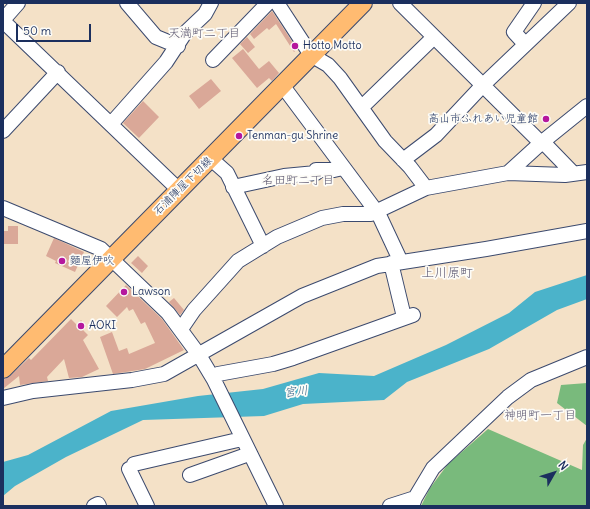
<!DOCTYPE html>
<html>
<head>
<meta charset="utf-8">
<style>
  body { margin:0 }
  #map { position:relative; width:590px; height:509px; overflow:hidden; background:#f4e1c7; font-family:Delius,sans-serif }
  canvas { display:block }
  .frame { position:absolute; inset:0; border:4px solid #1b2f5e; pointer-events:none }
  .north { position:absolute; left:534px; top:453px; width:40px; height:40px; -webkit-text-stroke:3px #fdfcf7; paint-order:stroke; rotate:51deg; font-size:11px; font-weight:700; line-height:16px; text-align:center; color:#1b2f5e }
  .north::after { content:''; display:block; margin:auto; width:14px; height:18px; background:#1b2f5e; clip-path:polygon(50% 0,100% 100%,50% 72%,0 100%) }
  .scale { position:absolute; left:16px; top:24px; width:75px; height:18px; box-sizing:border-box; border:2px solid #1b2f5e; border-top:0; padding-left:5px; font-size:12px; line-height:14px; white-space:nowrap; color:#1b2f5e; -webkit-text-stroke:3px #fdfcf7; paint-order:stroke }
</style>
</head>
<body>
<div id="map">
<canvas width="590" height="509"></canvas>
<div class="frame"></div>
<div class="north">N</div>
<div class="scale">50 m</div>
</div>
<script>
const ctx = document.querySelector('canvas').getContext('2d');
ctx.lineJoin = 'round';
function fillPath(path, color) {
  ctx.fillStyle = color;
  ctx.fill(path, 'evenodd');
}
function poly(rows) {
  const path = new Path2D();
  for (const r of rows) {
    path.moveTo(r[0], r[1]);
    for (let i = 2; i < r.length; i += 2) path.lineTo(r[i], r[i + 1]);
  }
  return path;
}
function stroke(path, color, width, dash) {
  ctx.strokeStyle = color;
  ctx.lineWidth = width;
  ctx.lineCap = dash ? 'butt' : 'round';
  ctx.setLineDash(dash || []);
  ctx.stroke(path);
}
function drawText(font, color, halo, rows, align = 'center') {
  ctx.font = font + ' Delius,"Klee One",sans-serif';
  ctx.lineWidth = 3.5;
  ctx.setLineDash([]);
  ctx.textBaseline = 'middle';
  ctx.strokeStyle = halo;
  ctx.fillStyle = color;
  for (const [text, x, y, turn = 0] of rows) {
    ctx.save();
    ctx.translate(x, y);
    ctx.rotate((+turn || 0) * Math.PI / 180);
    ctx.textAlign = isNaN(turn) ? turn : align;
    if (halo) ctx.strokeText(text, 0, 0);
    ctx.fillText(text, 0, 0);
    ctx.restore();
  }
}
const forest = poly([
  [587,383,587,426,557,403,561,385],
  [488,429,582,470,583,445,587,438,587,506,421,506,430,488,448,464]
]);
const water = poly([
  [587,275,587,299,557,310,489,349,407,382,384,400,303,404,264,416,143,420,66,457,15,486,3,496,3,462,28,455,111,411,198,396,263,389,319,373,374,376,446,345,509,313,535,292]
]);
const building = poly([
  [272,11,297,49,294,52,276,24,269,30,267,28,254,39,250,34],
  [247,37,255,47,248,53,240,44],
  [243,49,259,69,269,61,279,73,272,81,269,78,257,88,232,58],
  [211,79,221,91,199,109,189,96],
  [143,101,159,117,139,138,123,123],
  [8,226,18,226,18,244,3,244,3,231,8,231],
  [54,238,84,252,75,272,55,263,56,261,46,256],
  [138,256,148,266,142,273,131,263],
  [126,285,162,319,184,350,145,369,113,374,100,337,112,332,119,351,127,348,129,354,155,343,145,322,141,324,133,309,129,311,127,307,117,317,106,306],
  [174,298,184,310,180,315,169,302],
  [71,319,77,325,81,320,86,326,83,330,88,335,83,340,99,369,82,377,69,378,64,359,47,377,48,381,20,385,19,376,3,389,3,380,10,376,29,358,31,360]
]);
const minor = poly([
  [127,3,156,37,178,46],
  [277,3,311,55,328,65,340,78,385,141,410,167,426,188],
  [400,3,541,143],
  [3,20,18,3],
  [3,21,179,190],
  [525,44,514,32,534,3],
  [213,60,268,3],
  [282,85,379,215,401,262],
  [362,107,434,37],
  [111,124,166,62,185,33,205,14,211,3],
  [3,131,58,72],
  [543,142,573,173],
  [210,158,227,173,263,246],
  [403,160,436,135,483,85,569,3],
  [508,173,541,143,587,106],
  [233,187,284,176,316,173,316,170,334,170,343,168],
  [3,208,101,249,168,313,199,355,214,380,276,506],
  [391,263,404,317],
  [181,329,194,310,238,261,277,237,322,218,343,214,371,214,426,188,508,173,565,175,587,172],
  [213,378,218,374,273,364,293,358,413,315],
  [3,398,33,391,132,380,164,374,302,296,377,266,486,249,587,231],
  [134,464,242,439],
  [129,469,147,506],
  [190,475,249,454],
  [94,506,98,504,99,506],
  [390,506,415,498],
  [412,506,415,498,433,468,508,397,531,380,587,357]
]);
const major = poly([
  [3,369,363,3]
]);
const markers = [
  [295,46,4,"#b5179e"],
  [546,119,4,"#b5179e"],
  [239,136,4,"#b5179e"],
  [62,261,4,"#b5179e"],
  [124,292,4,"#b5179e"],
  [81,326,4,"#b5179e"]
];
const poiNames = [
  ["Hotto Motto",303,46],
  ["高山市ふれあい児童館",538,119,"right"],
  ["Tenman-gu Shrine",247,136],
  ["麵屋伊吹",70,261],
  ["Lawson",132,292],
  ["AOKI",89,326]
];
const streetNames = [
  ["石浦陣屋下切線",183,186,-45]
];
const neighbourhoodNames = [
  ["天満町二丁目",204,34],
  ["名田町二丁目",298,181],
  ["神明町一丁目",540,416]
];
const waterNames = [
  ["宮川",296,392,-7]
];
const quarterNames = [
  ["上川原町",447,273]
];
fillPath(forest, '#79ba7c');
fillPath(water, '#4bb3ca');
fillPath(building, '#daa898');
stroke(minor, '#3c4a6e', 16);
stroke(major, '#3c4a6e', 20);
stroke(minor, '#fff', 14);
stroke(major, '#ffbb71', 18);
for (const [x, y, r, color] of markers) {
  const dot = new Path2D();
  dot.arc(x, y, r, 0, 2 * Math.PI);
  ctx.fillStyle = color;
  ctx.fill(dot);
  stroke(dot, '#fdfcf7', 1.5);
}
drawText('11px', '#1b2f5e', '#fdfcf7', poiNames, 'left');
drawText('11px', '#1b2f5e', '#fdfcf7', streetNames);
drawText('12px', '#5e5972', '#fdfcf7', neighbourhoodNames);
drawText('italic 12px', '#2c5d84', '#fdfcf7', waterNames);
drawText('13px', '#5e5972', '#fdfcf7', quarterNames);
</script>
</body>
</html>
